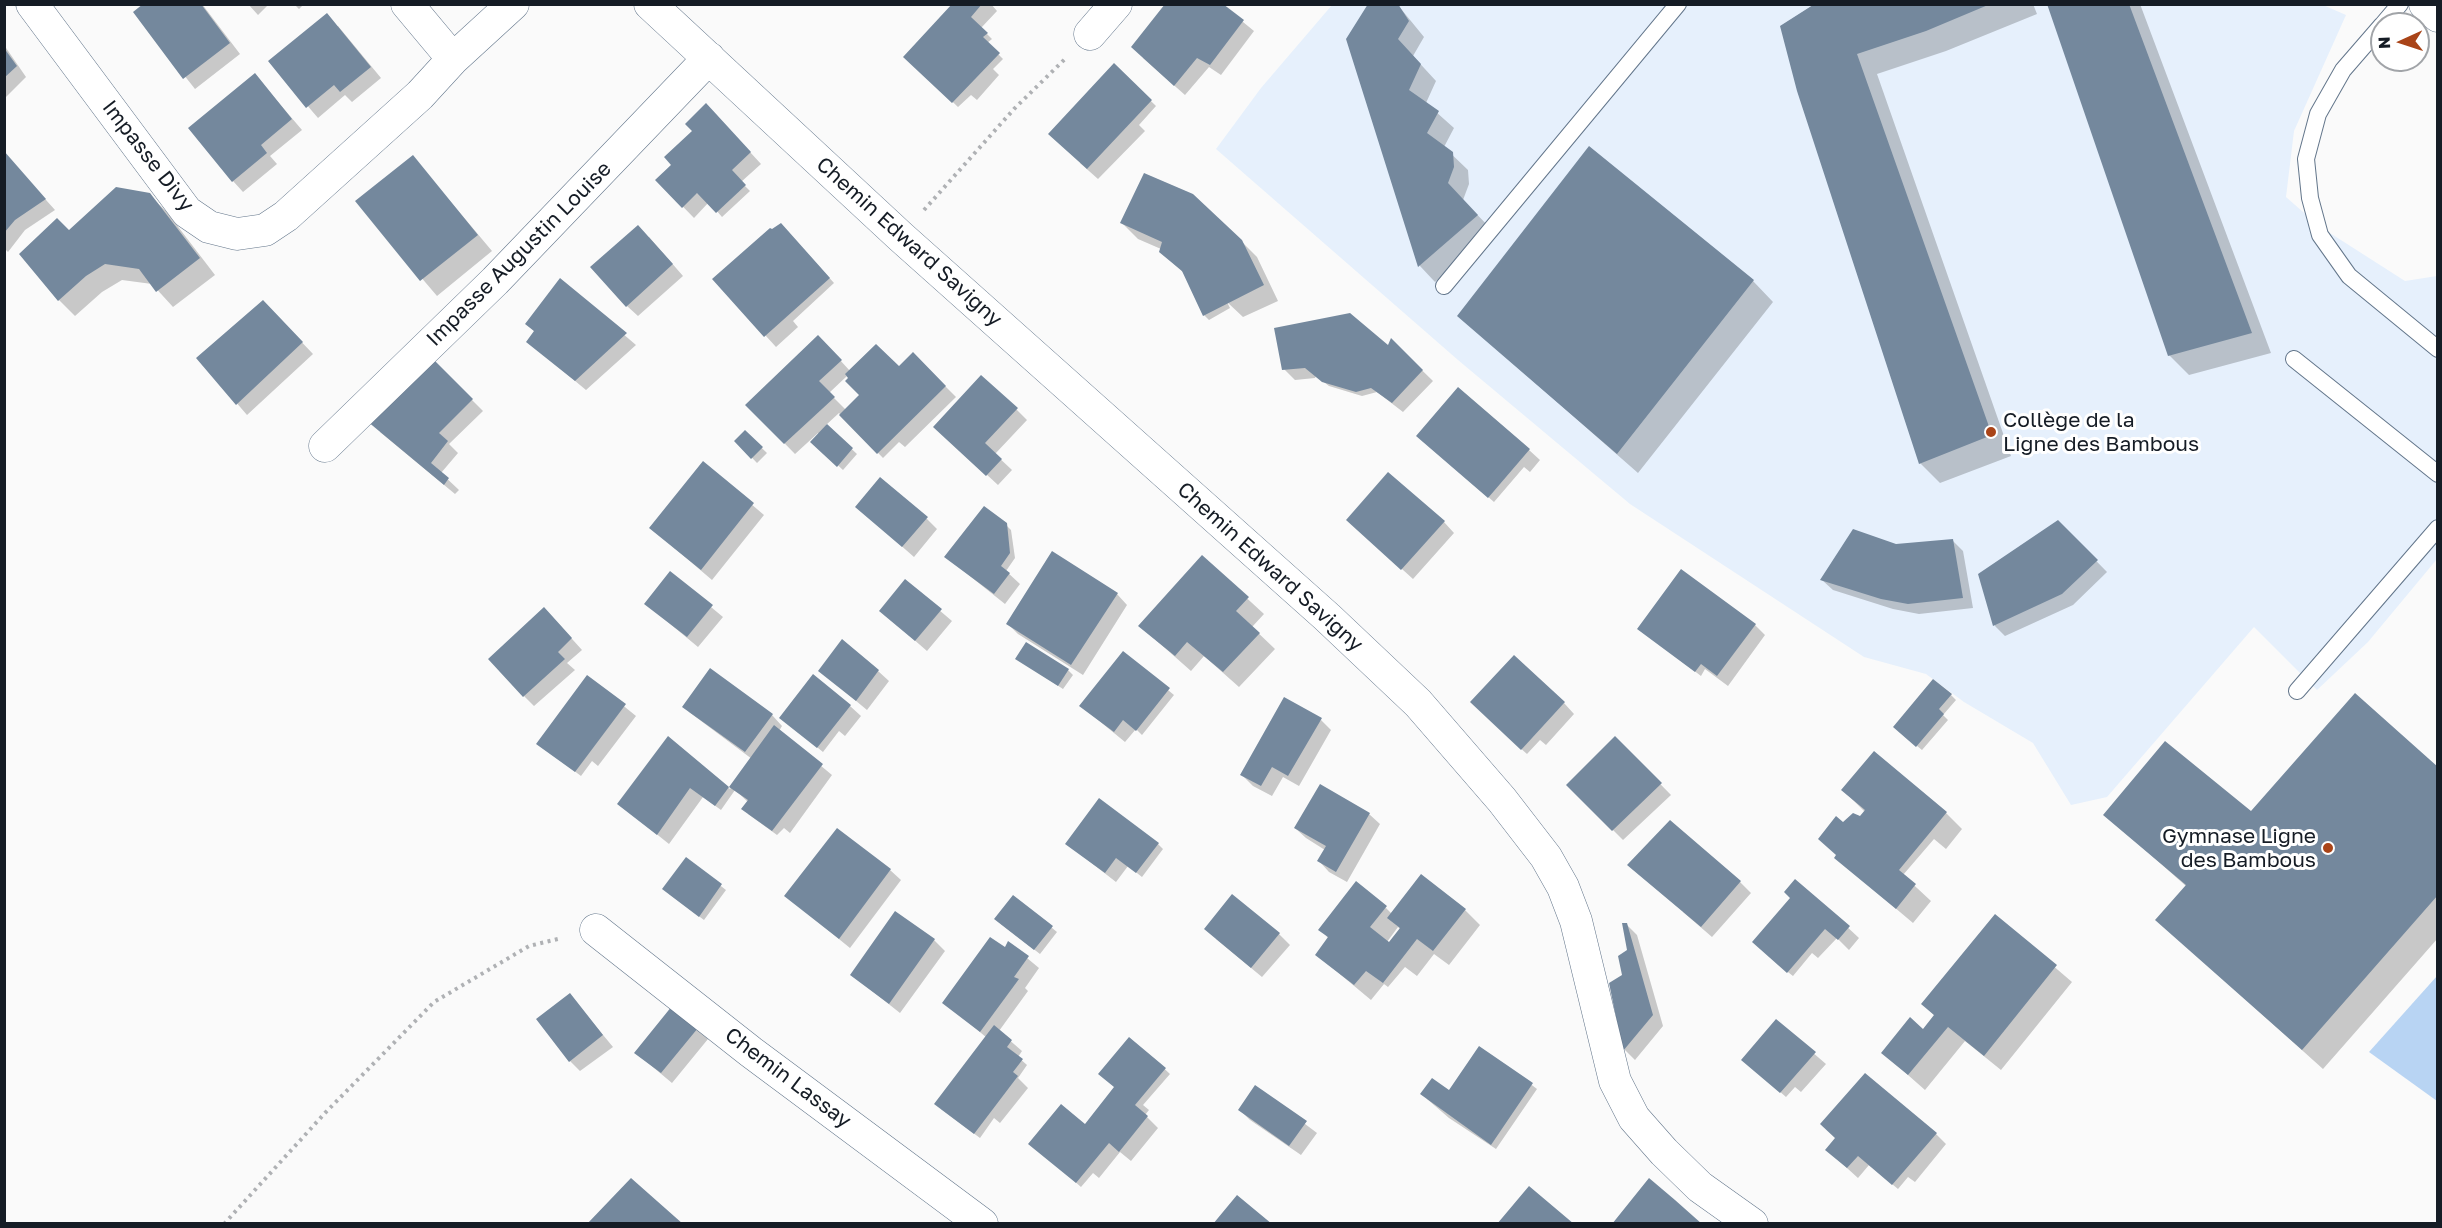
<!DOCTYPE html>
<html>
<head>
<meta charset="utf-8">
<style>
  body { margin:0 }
  #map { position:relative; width:2442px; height:1228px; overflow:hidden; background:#fafafa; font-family:"Golos Text",sans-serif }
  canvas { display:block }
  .frame { position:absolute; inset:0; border:6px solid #151c25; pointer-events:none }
  .north { position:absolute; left:2370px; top:12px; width:60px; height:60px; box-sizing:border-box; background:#fff; border:2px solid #a1a4a8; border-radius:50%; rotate:267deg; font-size:16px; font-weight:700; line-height:24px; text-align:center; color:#151c25 }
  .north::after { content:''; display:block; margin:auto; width:21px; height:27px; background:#a94418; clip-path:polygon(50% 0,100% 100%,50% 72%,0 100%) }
</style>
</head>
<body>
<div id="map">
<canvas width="2442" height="1228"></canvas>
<div class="frame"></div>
<div class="north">N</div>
</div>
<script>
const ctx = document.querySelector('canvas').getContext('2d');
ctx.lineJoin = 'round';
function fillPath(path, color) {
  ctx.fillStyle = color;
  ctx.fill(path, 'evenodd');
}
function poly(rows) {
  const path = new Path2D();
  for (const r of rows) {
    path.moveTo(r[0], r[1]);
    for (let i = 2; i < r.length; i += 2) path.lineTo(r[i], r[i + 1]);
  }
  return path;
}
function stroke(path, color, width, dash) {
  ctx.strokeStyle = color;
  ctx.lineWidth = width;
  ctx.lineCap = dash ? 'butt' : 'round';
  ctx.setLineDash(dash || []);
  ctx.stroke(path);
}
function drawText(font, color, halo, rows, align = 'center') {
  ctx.font = font + ' "Golos Text",sans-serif';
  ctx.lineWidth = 6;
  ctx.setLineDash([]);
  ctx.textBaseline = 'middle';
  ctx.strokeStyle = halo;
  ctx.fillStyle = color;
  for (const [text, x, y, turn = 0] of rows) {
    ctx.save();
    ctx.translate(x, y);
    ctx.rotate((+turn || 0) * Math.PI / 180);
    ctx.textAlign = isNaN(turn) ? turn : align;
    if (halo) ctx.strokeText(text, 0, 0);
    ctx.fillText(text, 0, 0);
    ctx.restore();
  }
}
const built = poly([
  [1332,5,2323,5,2346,15,2294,131,2286,197,2319,226,2405,281,2437,276,2437,559,2368,642,2317,690,2254,627,2107,797,2071,805,2033,743,1964,702,1926,674,1864,657,1630,504,1458,360,1216,149,1261,88]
]);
const green = poly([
  [2437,976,2437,1101,2369,1052]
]);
const shadow = poly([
  [146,4,202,4,240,54,195,89,135,13],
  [248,4,269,4,258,15],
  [294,4,304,4,299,9],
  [954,4,991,4,997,11,981,28,992,39,987,43,1003,59,993,69,999,75,977,100,971,95,958,107,906,57],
  [1221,4,1254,31,1221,75,1209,67,1185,95,1143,58],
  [1397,4,1424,37,1413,56,1436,81,1426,103,1454,128,1444,147,1468,170,1469,184,1463,200,1493,231,1435,282,1420,266,1348,39],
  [1815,4,2033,4,2037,14,1946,51,1877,74,2011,456,1940,483,1920,463,1781,26],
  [2049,4,2140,4,2271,353,2189,375,2169,355],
  [338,26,381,78,352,102,345,95,318,118,270,62],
  [4,45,26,77,4,99],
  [1114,65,1156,106,1139,125,1145,131,1098,179,1080,163],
  [255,75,302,130,270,156,277,164,243,192,233,181],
  [717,116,761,164,741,182,750,191,722,217,709,202,694,218,657,180],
  [1589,148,1753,281,1773,302,1638,473,1459,316],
  [4,153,55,210,25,230,8,252,4,248],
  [413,157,492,251,437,296,357,202],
  [149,195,166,211,215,275,173,307,152,284,122,280,102,292,75,316,59,300,69,232],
  [1122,223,1241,241,1257,257,1278,301,1243,317,1227,302,1230,308,1209,320,1204,315,1186,275,1161,252,1161,249,1138,239],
  [786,230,834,283,793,321,798,327,776,347,714,279],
  [649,237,683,276,638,316,627,306],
  [560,280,636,345,586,390,528,342,535,332,527,324],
  [274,313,313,354,247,415,198,358],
  [1391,340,1433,381,1403,412,1377,392,1362,396,1329,386,1316,376,1315,378,1295,380,1284,369,1388,347],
  [829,348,850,371,899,368,913,354,956,397,905,447,899,442,883,458,839,413,826,425,857,454,843,470,813,442,819,435,818,433,795,454,747,405],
  [847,376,861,395,846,410,829,393],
  [424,352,483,411,449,444,458,453,441,473,459,490,455,494,380,432],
  [1016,409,1027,420,995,454,1012,470,998,485,946,437],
  [745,432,767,453,757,463,736,441],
  [1418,436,1529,450,1540,460,1530,472,1524,467,1494,502],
  [703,463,764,515,712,580,651,528],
  [857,507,927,519,937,529,914,557],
  [1348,520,1444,522,1454,533,1413,579],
  [2058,522,2107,572,2073,605,2005,636,1995,626,1980,574],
  [1006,525,1011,530,1015,558,1006,571,1020,584,1005,604,946,557],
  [1952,540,1963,551,1973,608,1919,614,1893,609,1833,590,1822,580,1896,545],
  [1202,557,1264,614,1252,627,1275,649,1239,687,1204,656,1191,671,1140,626],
  [670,573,723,617,698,647,646,604],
  [905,581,952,621,927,651,881,611],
  [1117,594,1127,605,1083,675,1018,634,1008,624],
  [555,620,582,650,567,663,575,670,534,706,524,696],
  [1755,625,1765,635,1728,686,1705,669,1701,676,1639,629],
  [1123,653,1174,695,1142,735,1136,729,1125,742,1081,706],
  [1017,659,1068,670,1073,675,1063,689],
  [820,671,878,671,889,681,867,710],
  [588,677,636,716,598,766,592,761,581,776,538,744],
  [1951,695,1956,700,1943,715,1948,720,1922,750,1900,732],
  [1564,703,1574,714,1546,745,1540,740,1527,754,1518,746],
  [850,706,861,716,845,736,839,731,823,752,781,718],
  [689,712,772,715,782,726,779,731,832,775,790,833,784,828,777,835,748,814,748,802,735,790,721,810,703,797,669,844,619,804,706,769,730,789,752,759],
  [1321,720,1331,730,1299,786,1283,777,1272,796,1253,786,1242,775],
  [1615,738,1671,795,1623,840,1568,785],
  [2438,769,2438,938,2323,1069,2157,920,2187,887,2105,814,2251,814],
  [1843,790,1946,813,1962,829,1946,849,1934,839,1903,875,1931,901,1913,923,1836,858,1843,824,1860,818,1865,812],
  [1369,814,1380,824,1347,882,1329,872,1319,861,1325,850,1306,838,1295,828],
  [1067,844,1158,844,1163,849,1142,877,1128,866,1116,882],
  [686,859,726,890,704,920,669,894],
  [890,870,901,880,850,948,808,914],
  [1740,882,1751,893,1712,937,1683,912],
  [1014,897,1057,932,1040,954,1001,924],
  [1792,899,1829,910,1859,938,1849,950,1837,938,1818,958,1812,953,1793,976,1784,969],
  [1386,908,1392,914,1465,910,1480,925,1449,965,1434,954,1417,976,1405,967,1388,987,1384,984,1371,1000,1317,955,1329,939,1320,929],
  [1398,927,1400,929,1389,944,1387,942],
  [1995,916,2072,982,2001,1070,1965,1041,1925,1090,1883,1053,1923,1031,1935,1016,1923,1004],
  [1626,924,1637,935,1663,1026,1635,1060,1625,1050,1611,984,1624,976,1629,951],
  [1279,934,1290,945,1262,977,1216,939],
  [934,940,945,951,900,1013,852,975],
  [1009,943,1039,968,1025,988,1028,991,999,1031,1022,1051,1018,1057,1027,1065,1018,1078,1028,1088,1000,1123,994,1118,980,1138,941,1109,987,1038,962,1017],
  [570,995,613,1047,580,1071,570,1061],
  [1776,1021,1826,1064,1801,1092,1795,1087,1786,1097,1748,1064],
  [697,1029,708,1039,672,1083,636,1053],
  [1155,1060,1170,1074,1143,1105,1149,1110,1145,1115,1158,1128,1131,1161,1120,1152,1099,1178,1093,1173,1081,1187,1058,1167,1085,1126],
  [1520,1076,1537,1089,1496,1149,1449,1118,1427,1099],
  [1256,1087,1317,1133,1301,1155,1250,1120,1240,1110],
  [1936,1134,1946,1144,1915,1182,1908,1177,1898,1189,1869,1165,1858,1178,1827,1150,1837,1138]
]);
const building = poly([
  [143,4,201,4,230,43,183,79,133,12],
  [952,4,982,4,971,17,988,33,983,37,1000,53,952,103,903,57],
  [1165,4,1223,4,1244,20,1210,65,1197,58,1174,86,1131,47],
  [1368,4,1398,4,1409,21,1398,39,1421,64,1409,90,1439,111,1427,133,1453,152,1454,167,1448,183,1478,215,1418,267,1346,39],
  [2047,4,2129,4,2252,333,2168,356],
  [1813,5,1988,5,1926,31,1857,54,1992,435,1919,464,1797,91,1780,26],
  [327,13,371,67,340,92,334,85,306,108,268,61],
  [4,48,17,66,4,78],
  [1114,63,1152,100,1087,169,1048,134],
  [255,73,292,119,261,145,267,153,232,182,188,128],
  [706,103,751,152,732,170,746,185,716,213,697,193,682,208,655,180,671,165,664,157,692,131,685,124],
  [1589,146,1754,280,1617,454,1457,316],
  [4,151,46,199,15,220,4,233],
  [413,155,478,235,420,281,355,201],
  [1144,173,1193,194,1242,240,1264,285,1203,316,1182,271,1159,252,1162,242,1120,223],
  [116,187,150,193,200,258,156,292,139,269,105,264,86,276,58,301,19,254,57,218,69,230],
  [781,223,830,278,764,337,712,279,770,228,772,229],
  [638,225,673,264,626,307,590,267],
  [560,278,627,333,575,381,526,342,534,331,525,324],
  [263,300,303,342,236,405,196,358],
  [1350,313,1388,345,1391,338,1423,370,1392,403,1371,388,1356,392,1322,382,1305,368,1282,370,1274,328],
  [818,335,842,360,819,381,835,397,784,444,745,405],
  [876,344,899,366,913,352,946,386,877,454,839,415,859,395,845,381,848,378,845,374],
  [424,350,473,399,439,433,448,441,431,463,449,478,444,485,367,421],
  [981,375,1018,408,985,443,1002,459,986,476,933,427],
  [1458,387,1530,449,1488,498,1416,436],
  [827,424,853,448,837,467,810,442],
  [745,430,763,447,751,459,734,441],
  [703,461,754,503,701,570,649,528],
  [1388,472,1445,521,1401,570,1346,520],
  [880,477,928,517,902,547,855,507],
  [984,506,1007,523,1010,553,1001,566,1010,573,994,594,944,557],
  [2058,520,2098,560,2062,594,1993,626,1978,574],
  [1853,529,1896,544,1953,539,1963,598,1908,604,1881,599,1820,580],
  [1052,551,1118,593,1071,665,1006,624],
  [1202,555,1249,597,1236,611,1260,633,1223,672,1187,642,1175,656,1138,626],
  [1681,569,1756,624,1717,676,1701,664,1695,672,1637,629],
  [670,571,713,605,687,637,644,604],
  [905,579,942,609,915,641,879,611],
  [544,607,572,638,558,652,565,659,523,697,488,659],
  [842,639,879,670,856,701,818,671],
  [1026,642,1069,669,1058,686,1015,659],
  [1123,651,1170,688,1136,731,1123,720,1114,732,1079,706],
  [1514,655,1565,702,1521,750,1470,702],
  [710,668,773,714,745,752,682,707],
  [813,674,851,705,817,748,779,718],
  [587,675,626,704,575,772,536,744],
  [1933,679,1952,694,1939,709,1944,714,1916,747,1893,727],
  [2355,693,2438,767,2438,895,2302,1050,2155,920,2186,885,2103,815,2165,741,2251,811],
  [1284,697,1322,718,1288,776,1272,767,1261,786,1240,775],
  [774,725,823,764,772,831,741,809,748,800,729,787],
  [668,736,729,787,715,806,690,788,657,835,617,804],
  [1615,736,1662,783,1612,831,1566,785],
  [1874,751,1947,812,1899,870,1916,884,1896,909,1834,858,1836,855,1818,839,1836,816,1843,822,1853,813,1860,816,1865,810,1841,790],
  [1320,784,1370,813,1336,872,1317,861,1326,846,1294,828],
  [1099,798,1159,843,1136,873,1116,858,1105,873,1065,844],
  [1670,820,1741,881,1701,927,1627,865],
  [837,828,891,869,839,939,784,896],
  [686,857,722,884,699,917,662,889],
  [1421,874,1466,909,1433,951,1417,939,1383,983,1366,971,1354,985,1315,955,1328,937,1318,930,1356,881,1387,906,1370,927,1389,942,1400,928,1387,918],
  [1795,879,1850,926,1838,940,1825,929,1787,973,1752,942,1790,898,1784,892],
  [1232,894,1280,933,1251,968,1204,929],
  [1013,895,1053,926,1034,950,994,919],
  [895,911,935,939,889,1004,850,975],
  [1995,914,2057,965,1984,1056,1948,1027,1908,1075,1881,1053,1910,1017,1923,1029,1934,1015,1921,1004],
  [1622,923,1627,923,1653,1015,1623,1051,1609,983,1622,975,1618,956,1627,950],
  [990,937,1005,947,1008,941,1029,956,1014,977,1019,979,980,1032,942,1003],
  [570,993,603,1035,569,1062,536,1019],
  [672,1006,698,1028,661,1073,634,1053],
  [1776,1019,1816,1052,1780,1093,1741,1060],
  [994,1025,1012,1040,1007,1047,1023,1059,1013,1072,1018,1076,974,1134,934,1104],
  [1129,1037,1166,1068,1135,1105,1148,1116,1119,1152,1109,1143,1076,1183,1028,1144,1061,1104,1085,1124,1114,1087,1098,1074],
  [1479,1046,1533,1083,1491,1145,1420,1094,1432,1078,1449,1090],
  [1865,1073,1937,1133,1892,1185,1858,1156,1847,1168,1825,1150,1835,1138,1820,1124],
  [1255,1085,1307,1121,1289,1146,1238,1110],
  [631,1178,683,1224,587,1224],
  [1649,1178,1675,1200,1702,1224,1612,1224],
  [1529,1186,1574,1224,1497,1224],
  [1237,1195,1272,1224,1213,1224]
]);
const path = poly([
  [924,210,1014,109,1066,58],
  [224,1224,325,1113,434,1002,529,946,562,938]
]);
const lane = poly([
  [2383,24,2400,4],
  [2382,25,2343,70,2318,114,2306,159,2310,198,2320,235,2349,276,2438,349],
  [1444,286,1678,4],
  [2294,359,2438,474],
  [2297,691,2438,528]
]);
const street = poly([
  [32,4,187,212,209,227,237,234,265,230,286,216,420,95,453,59,513,4],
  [407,4,453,59],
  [650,4,901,237,1327,617,1418,703,1502,800,1546,857,1563,887,1576,921,1615,1081,1634,1118,1664,1152,1700,1187,1752,1224],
  [2425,4,2438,16],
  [1090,34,1116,4],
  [325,446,495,281,709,58],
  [596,930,751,1052,982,1224]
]);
const markers = [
  [1991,432,6,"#a94418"],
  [2328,848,6,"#a94418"]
];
const streetNames = [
  ["Impasse Divy",148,156,52],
  ["Chemin Edward Savigny",909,242,42],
  ["Impasse Augustin Louise",519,254,-45],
  ["Chemin Edward Savigny",1270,567,42],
  ["Chemin Lassay",788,1078,37]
];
const poiNames = [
  ["Collège de la",2003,420],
  ["Ligne des Bambous",2003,444],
  ["Gymnase Ligne",2316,836,"right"],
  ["des Bambous",2316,860,"right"]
];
fillPath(built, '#e6f0fc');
fillPath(green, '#b8d4f3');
fillPath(shadow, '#0003');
fillPath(building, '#74889d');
stroke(lane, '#63768b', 18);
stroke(street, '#63768b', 33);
stroke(path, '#afb1b4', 4, [3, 4.5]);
stroke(lane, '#fff', 16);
stroke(street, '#fff', 32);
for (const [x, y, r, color] of markers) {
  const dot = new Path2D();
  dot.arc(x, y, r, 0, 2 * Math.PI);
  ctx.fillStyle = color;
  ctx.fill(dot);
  stroke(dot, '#fff', 2);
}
drawText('21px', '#151c25', '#fff', streetNames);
drawText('21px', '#151c25', '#fff', poiNames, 'left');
</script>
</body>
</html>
